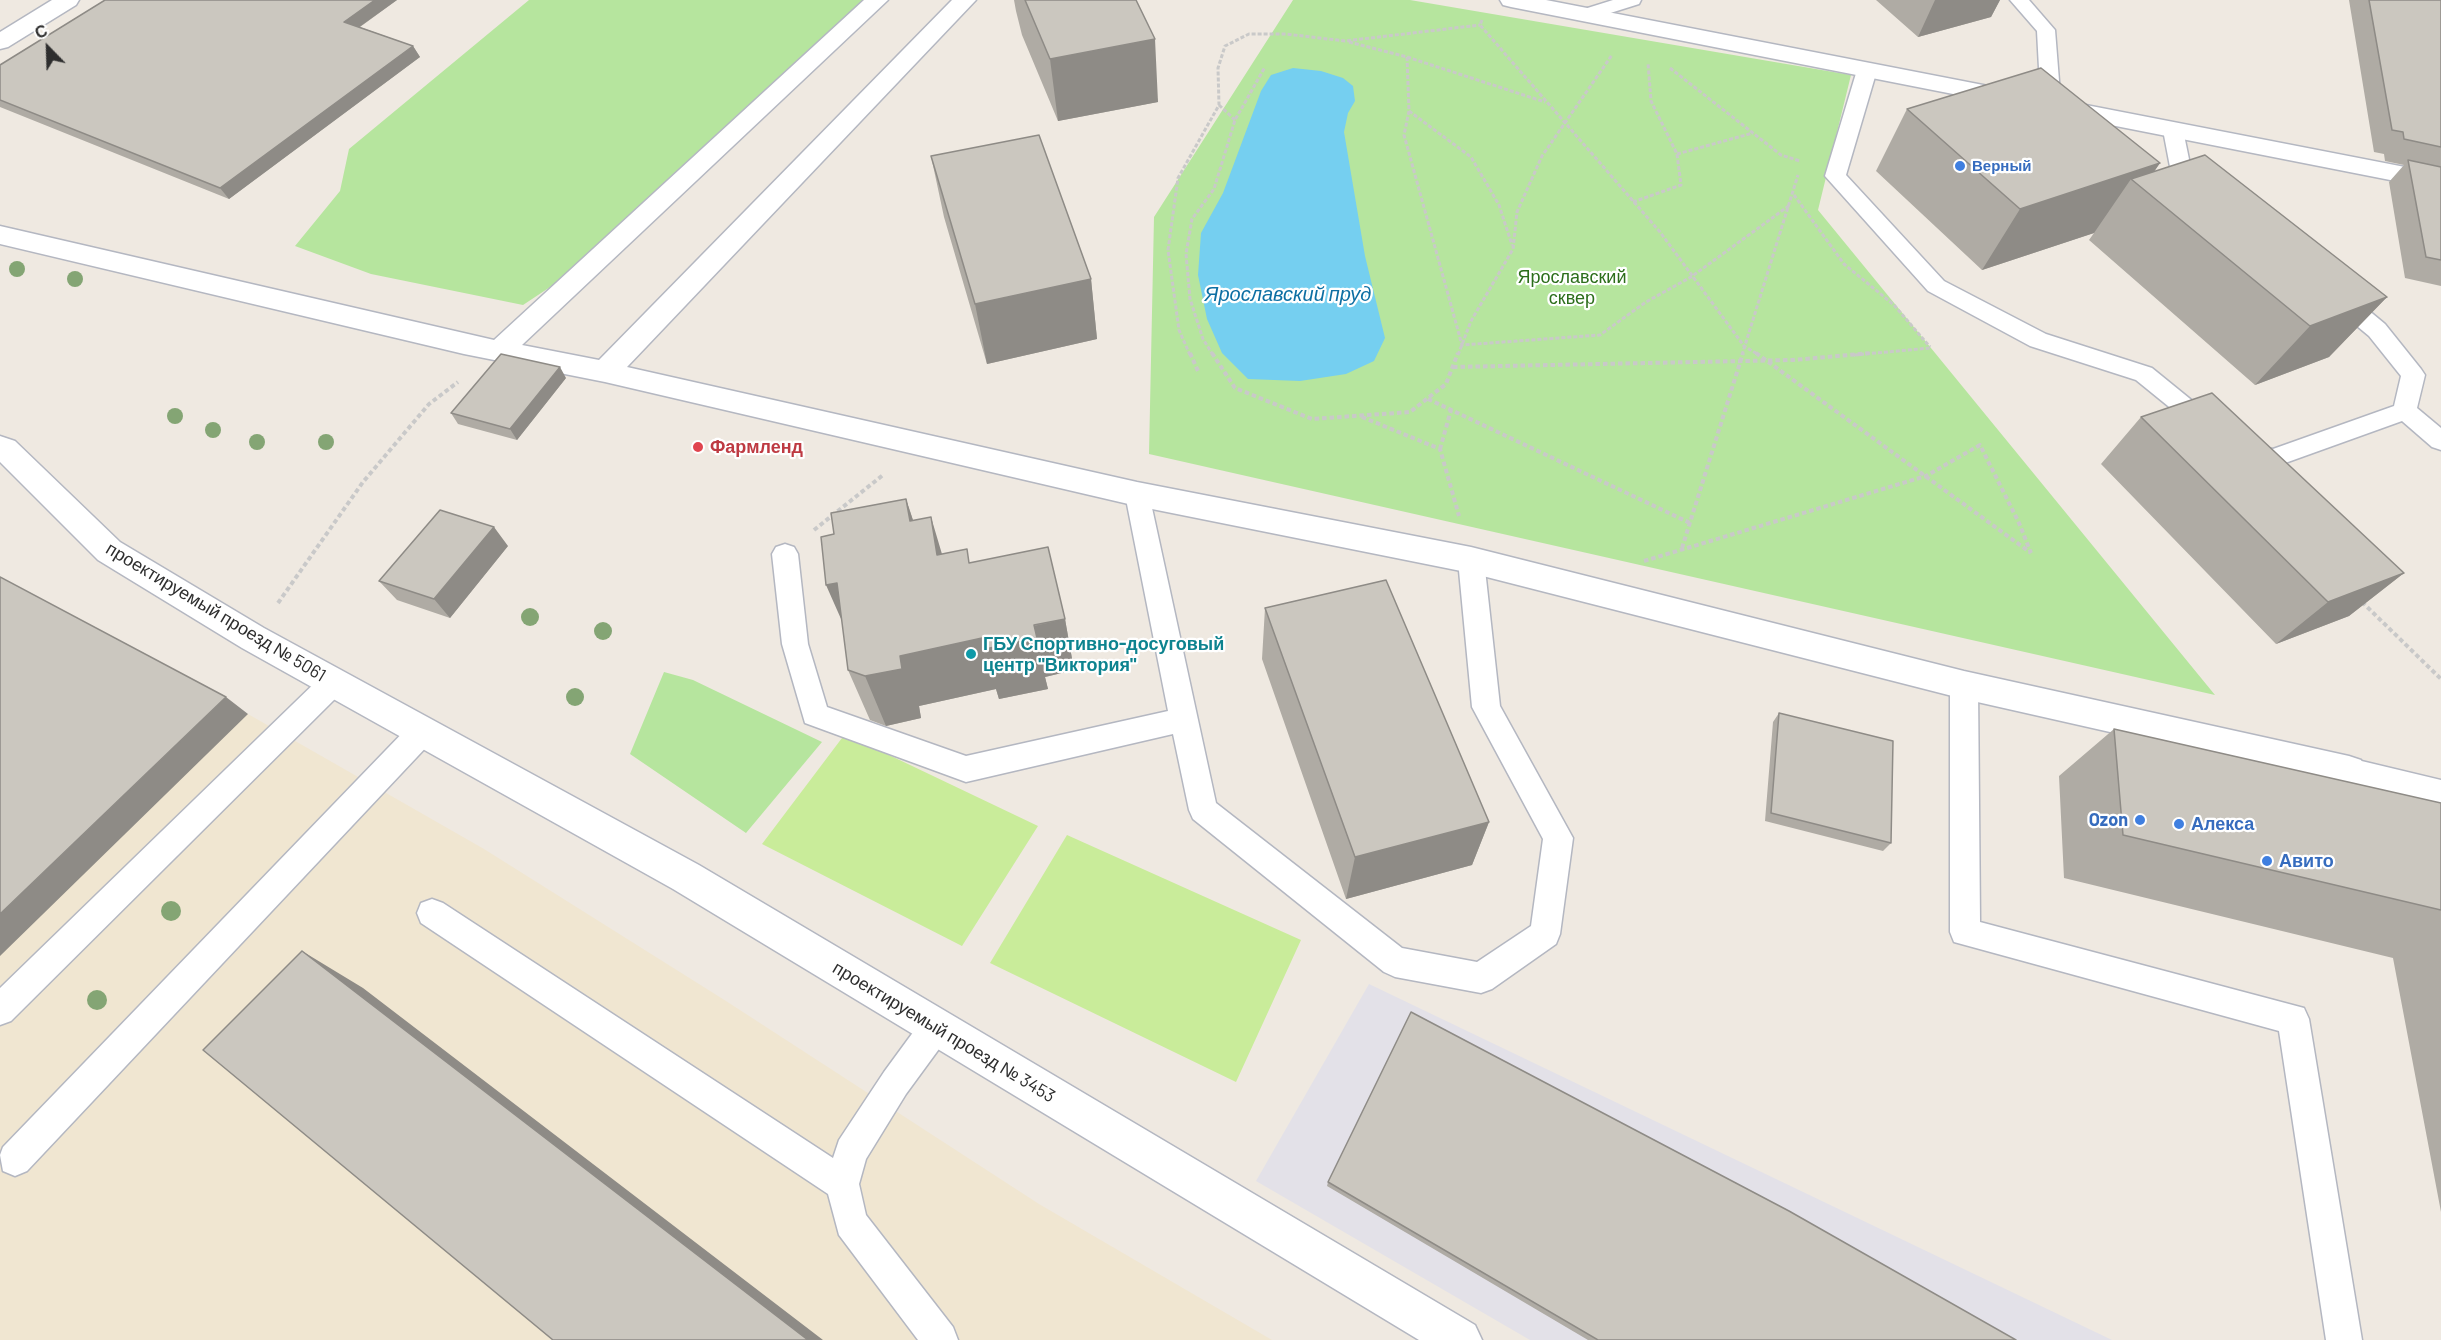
<!DOCTYPE html>
<html>
<head>
<meta charset="utf-8">
<style>
  body { margin:0 }
  #map { position:relative; width:2441px; height:1340px; overflow:hidden; background:#efe9e1; font-family:Barlow,sans-serif }
  canvas { display:block }
  .north { position:absolute; left:18px; top:18px; width:60px; height:60px; -webkit-text-stroke:4px #fff; paint-order:stroke; rotate:337deg; font-size:16px; font-weight:700; line-height:24px; text-align:center; color:#2e2e2e }
  .north::after { content:''; display:block; margin:auto; width:21px; height:27px; background:#2e2e2e; clip-path:polygon(50% 0,100% 100%,50% 72%,0 100%) }
</style>
</head>
<body>
<div id="map">
<canvas width="2441" height="1340"></canvas>
<div class="north">С</div>
</div>
<script>
const ctx = document.querySelector('canvas').getContext('2d');
ctx.lineJoin = 'round';
function fillPath(path, color) {
  ctx.fillStyle = color;
  ctx.fill(path, 'evenodd');
}
function poly(rows) {
  const path = new Path2D();
  for (const r of rows) {
    path.moveTo(r[0], r[1]);
    for (let i = 2; i < r.length; i += 2) path.lineTo(r[i], r[i + 1]);
  }
  return path;
}
function stroke(path, color, width, dash) {
  ctx.strokeStyle = color;
  ctx.lineWidth = width;
  ctx.lineCap = dash ? 'butt' : 'round';
  ctx.setLineDash(dash || []);
  ctx.stroke(path);
}
function drawText(font, color, halo, rows, align = 'center') {
  ctx.font = font + ' Barlow,sans-serif';
  ctx.lineWidth = 4.5;
  ctx.setLineDash([]);
  ctx.textBaseline = 'middle';
  ctx.strokeStyle = halo;
  ctx.fillStyle = color;
  for (const [text, x, y, turn = 0] of rows) {
    ctx.save();
    ctx.translate(x, y);
    ctx.rotate((+turn || 0) * Math.PI / 180);
    ctx.textAlign = isNaN(turn) ? turn : align;
    if (halo) ctx.strokeText(text, 0, 0);
    ctx.fillText(text, 0, 0);
    ctx.restore();
  }
}
const industrial = poly([
  [1369,984,2112,1340,1530,1340,1256,1181]
]);
const education = poly([
  [25,596,248,714,484,849,726,1001,1039,1204,1272,1340,0,1340,0,617]
]);
const green = poly([
  [529,0,871,0,594,258,523,305,371,274,295,246,340,191,349,149],
  [1293,0,1410,0,1851,75,1818,210,2215,695,1149,454,1154,217],
  [664,672,693,680,822,742,746,833,630,754]
]);
const pitch = poly([
  [845,734,1038,826,962,946,762,844],
  [1067,835,1301,940,1236,1082,990,963]
]);
const water = poly([
  [1293,68,1321,71,1343,78,1353,86,1355,101,1348,113,1344,132,1365,256,1385,338,1374,361,1346,374,1300,381,1248,379,1222,353,1207,319,1198,275,1201,233,1223,193,1261,91,1271,75]
]);
const pathFar1 = poly([
  [1482,20,1480,25,1660,232,1744,346,1759,355],
  [1349,42,1407,57,1545,102],
  [1407,57,1409,111,1404,135,1462,345,1600,335,1646,302,1691,277,1790,205],
  [1670,68,1781,155,1800,161],
  [1219,105,1235,120],
  [1409,111,1471,157,1499,205,1512,245],
  [1677,154,1753,133],
  [1794,195,1844,264,1894,305,1930,347],
  [1633,202,1681,185,1677,154,1651,101,1648,63],
  [1190,355,1179,330,1168,250,1178,178,1219,105,1218,68,1225,46,1249,34,1286,34,1345,41,1480,25],
  [1213,355,1203,339,1190,299,1186,254,1192,219,1214,189,1235,120,1265,67],
  [1458,355,1471,321,1513,249,1517,212,1542,156,1612,55],
  [1742,355,1798,175],
  [1854,355,1930,348]
]);
const path = poly([
  [1190,353,1198,371],
  [1212,353,1235,388,1312,419,1410,412,1446,384,1458,353],
  [1756,353,2031,553],
  [1453,367,1793,360,1871,353],
  [1428,399,1690,523],
  [1362,417,1440,449,1459,516],
  [1440,449,1451,410],
  [814,530,883,475],
  [1682,548,1743,353],
  [1644,561,1926,476,1980,445,2019,523,2031,553],
  [2362,602,2441,679],
  [278,603,363,482,429,404,458,382]
]);
const service = poly([
  [1613,0,1641,0,1639,4,1585,21,1578,19,1576,15,1578,11,1613,0],
  [2010,0,2029,0,2055,30,2061,106,2058,110,2051,112,2044,110,2041,106,2037,31,2010,0],
  [1867,64,1874,66,1877,70,1846,175,1944,281,2046,334,2152,368,2216,420,2220,426,2216,432,2208,435,2200,432,2136,380,2030,346,1928,291,1825,176,1857,70,1860,66,1867,64],
  [2173,124,2180,125,2183,130,2191,169,2210,184,2213,189,2210,194,2203,196,2196,194,2171,172,2163,130,2166,125,2173,124],
  [2336,288,2344,290,2385,324,2421,369,2425,375,2417,408,2441,428,2441,450,2432,447,2402,421,2274,467,2234,460,2231,453,2234,446,2243,444,2273,449,2394,406,2401,376,2369,336,2328,302,2325,296,2328,290,2336,288],
  [1137,484,1146,487,1149,494,1216,803,1402,948,1477,962,1531,926,1543,839,1472,707,1458,560,1462,553,1471,550,1480,553,1484,560,1500,706,1573,838,1560,934,1556,944,1492,989,1481,993,1395,977,1384,972,1193,819,1189,810,1173,734,966,782,805,723,782,644,772,554,776,547,785,544,794,547,798,554,808,644,827,707,966,756,1168,711,1125,494,1128,487,1137,484],
  [334,670,344,674,348,682,344,690,11,1021,0,1025,0,988,324,674,334,670],
  [1964,673,1974,677,1978,685,1980,922,2304,1008,2309,1019,2362,1340,2326,1340,2279,1031,1954,942,1950,932,1950,685,1954,677,1964,673],
  [423,719,433,722,437,731,433,740,27,1171,15,1176,3,1171,0,1155,3,1147,413,722,423,719],
  [2349,758,2441,780,2441,806,2339,780,2335,771,2339,762,2349,758],
  [432,899,443,903,833,1158,839,1140,884,1072,925,1016,936,1011,947,1016,952,1027,947,1038,906,1094,866,1159,859,1184,866,1215,953,1327,958,1340,918,1340,839,1235,828,1194,421,923,417,913,421,903,432,899]
]);
const minor = poly([
  [52,0,79,0,76,5,8,47,0,49,0,32,52,0],
  [864,0,888,0,522,345,599,360,952,0,976,0,627,367,1137,482,1471,547,1964,671,2349,756,2361,760,2366,771,2361,782,2349,786,1964,699,1471,573,1137,506,605,382,464,354,0,244,0,226,494,340,864,0],
  [1500,0,1546,0,2441,174,2441,190,1511,7,1503,5,1500,0],
  [0,436,15,441,120,542,264,628,699,865,1475,1325,1482,1340,1419,1340,673,889,242,648,98,560,0,462,0,436]
]);
const trees = [
  [17,269,8],
  [75,279,8],
  [175,416,8],
  [213,430,8],
  [257,442,8],
  [326,442,8],
  [530,617,9],
  [603,631,9],
  [575,697,9],
  [171,911,10],
  [97,1000,10]
];
const wall = poly([
  [105,0,397,0,360,27,413,46,420,57,229,199,0,107,0,65],
  [1014,0,1136,0,1158,102,1058,121,1022,35,1016,11],
  [1876,0,2000,0,1991,17,1918,37],
  [2349,0,2441,0,2441,286,2405,278,2389,182,2404,165,2385,161,2384,154,2374,152],
  [1907,109,2160,163,2154,171,2387,297,2329,357,2255,385,2089,240,2094,233,1982,270,1876,171],
  [931,156,1091,279,1097,339,987,364,944,217],
  [566,378,517,440,458,424,451,413],
  [2141,417,2404,573,2349,616,2276,644,2101,464],
  [906,499,913,520,942,554,970,563,1065,619,1074,670,1045,677,1048,689,999,699,996,689,919,706,921,718,886,726,870,720,848,670],
  [508,546,450,618,397,600,379,581],
  [1265,608,1489,822,1472,865,1346,899,1262,659],
  [1779,713,1891,843,1883,851,1765,821,1773,722],
  [2114,729,2441,803,2441,1212,2393,958,2064,878,2059,776],
  [1328,1182,2016,1340,1588,1340,1327,1186]
]);
const shadedWall = poly([
  [375,0,397,0,351,33,344,22],
  [1935,0,2000,0,1991,17,1918,37],
  [1155,39,1158,102,1058,121,1050,59],
  [413,46,420,57,229,199,220,188],
  [2160,163,2143,188,2131,179,2094,233,1982,270,2020,209],
  [1091,279,1097,339,987,364,975,304],
  [2387,297,2329,357,2255,385,2310,326],
  [560,367,566,378,517,440,510,429],
  [906,499,924,554,910,521],
  [931,517,947,571,937,555],
  [494,527,508,546,450,618,434,599],
  [2404,573,2349,616,2276,644,2328,602],
  [837,583,849,637,826,585],
  [1065,619,1074,670,1045,677,1048,689,999,699,996,689,919,706,921,718,886,726,865,676,900,656],
  [226,697,248,714,0,956,0,914],
  [1489,822,1472,865,1346,899,1355,857],
  [302,951,363,988,823,1340,808,1340]
]);
const building = poly([
  [105,0,375,0,344,22,413,46,220,188,0,100,0,65,105,0],
  [1025,0,1136,0,1155,39,1050,59,1025,0],
  [2369,0,2441,0,2441,147,2404,139,2403,132,2392,130,2369,0],
  [2041,68,2160,163,2020,209,1907,109,2041,68],
  [1039,135,1091,279,975,304,931,156,1039,135],
  [2205,155,2387,297,2310,326,2131,179,2205,155],
  [2408,160,2441,167,2441,260,2426,257,2408,160],
  [501,354,560,367,510,429,451,413,501,354],
  [2212,393,2404,573,2328,602,2141,417,2212,393],
  [906,499,910,521,931,517,937,555,967,549,969,563,1048,547,1065,619,1034,625,1037,638,985,649,982,638,900,656,902,669,865,676,848,670,837,583,826,585,821,537,834,534,831,513,906,499],
  [440,510,494,527,434,599,379,581,440,510],
  [0,577,226,697,0,914,0,577],
  [1386,580,1489,822,1355,857,1265,608,1386,580],
  [1779,713,1893,741,1891,843,1771,813,1779,713],
  [2114,729,2441,803,2441,910,2123,835,2114,729],
  [302,951,808,1340,553,1340,203,1050,302,951],
  [1411,1012,1789,1211,2016,1340,1598,1340,1328,1182,1411,1012]
]);
const markers = [
  [1960,166,6,"#3f7fe0"],
  [698,447,6,"#e0444e"],
  [971,654,6,"#0f9aa8"],
  [2140,820,6,"#3f7fe0"],
  [2179,824,6,"#3f7fe0"],
  [2267,861,6,"#3f7fe0"]
];
const farShopnames = [
  ["Верный",1972,166]
];
const parkNames = [
  ["Ярославский",1572,277],
  ["сквер",1572,298]
];
const healthNames = [
  ["Фармленд",710,447]
];
const streetNames = [
  ["проектируемый проезд № 5061",216,612,31],
  ["проектируемый проезд № 3453",944,1032,31]
];
const cultureNames = [
  ["ГБУ Спортивно-досуговый",983,644],
  ["центр \"Виктория\"",983,665]
];
const shopNames = [
  ["Ozon",2128,820,"right"],
  ["Алекса",2191,824],
  ["Авито",2279,861]
];
const waterNames = [
  ["Ярославский пруд",1288,294]
];
fillPath(industrial, '#e3e1e8');
fillPath(education, '#f0e6d1');
fillPath(green, '#b6e59e');
fillPath(pitch, '#c9ec9a');
fillPath(water, '#75cff0');
stroke(service, '#b4b7c1', 3);
stroke(minor, '#b4b7c1', 3);
stroke(pathFar1, '#c9c9c9', 3, [4, 2]);
stroke(path, '#c9c9c9', 4, [4.5, 3]);
fillPath(service, '#fff');
fillPath(minor, '#fff');
ctx.fillStyle = '#84a574';
for (const [x, y, r] of trees) {
  ctx.beginPath();
  ctx.arc(x, y, r, 0, 2 * Math.PI);
  ctx.fill();
}
fillPath(wall, '#afaba4');
fillPath(shadedWall, '#8e8b86');
fillPath(building, '#cbc7bf');
stroke(building, '#8e8b86', 1.5);
for (const [x, y, r, color] of markers) {
  const dot = new Path2D();
  dot.arc(x, y, r, 0, 2 * Math.PI);
  ctx.fillStyle = color;
  ctx.fill(dot);
  stroke(dot, '#fff', 2);
}
drawText('bold 15px', '#366cbe', '#fff', farShopnames, 'left');
drawText('18px', '#2c6e1b', '#fff', parkNames);
drawText('bold 18px', '#be3a42', '#fff', healthNames, 'left');
drawText('18px', '#2e2e2e', '#fff', streetNames);
drawText('bold 18px', '#0d838f', '#fff', cultureNames, 'left');
drawText('bold 18px', '#366cbe', '#fff', shopNames, 'left');
drawText('italic 20px', '#0d6fa3', '#fff', waterNames);
</script>
</body>
</html>
